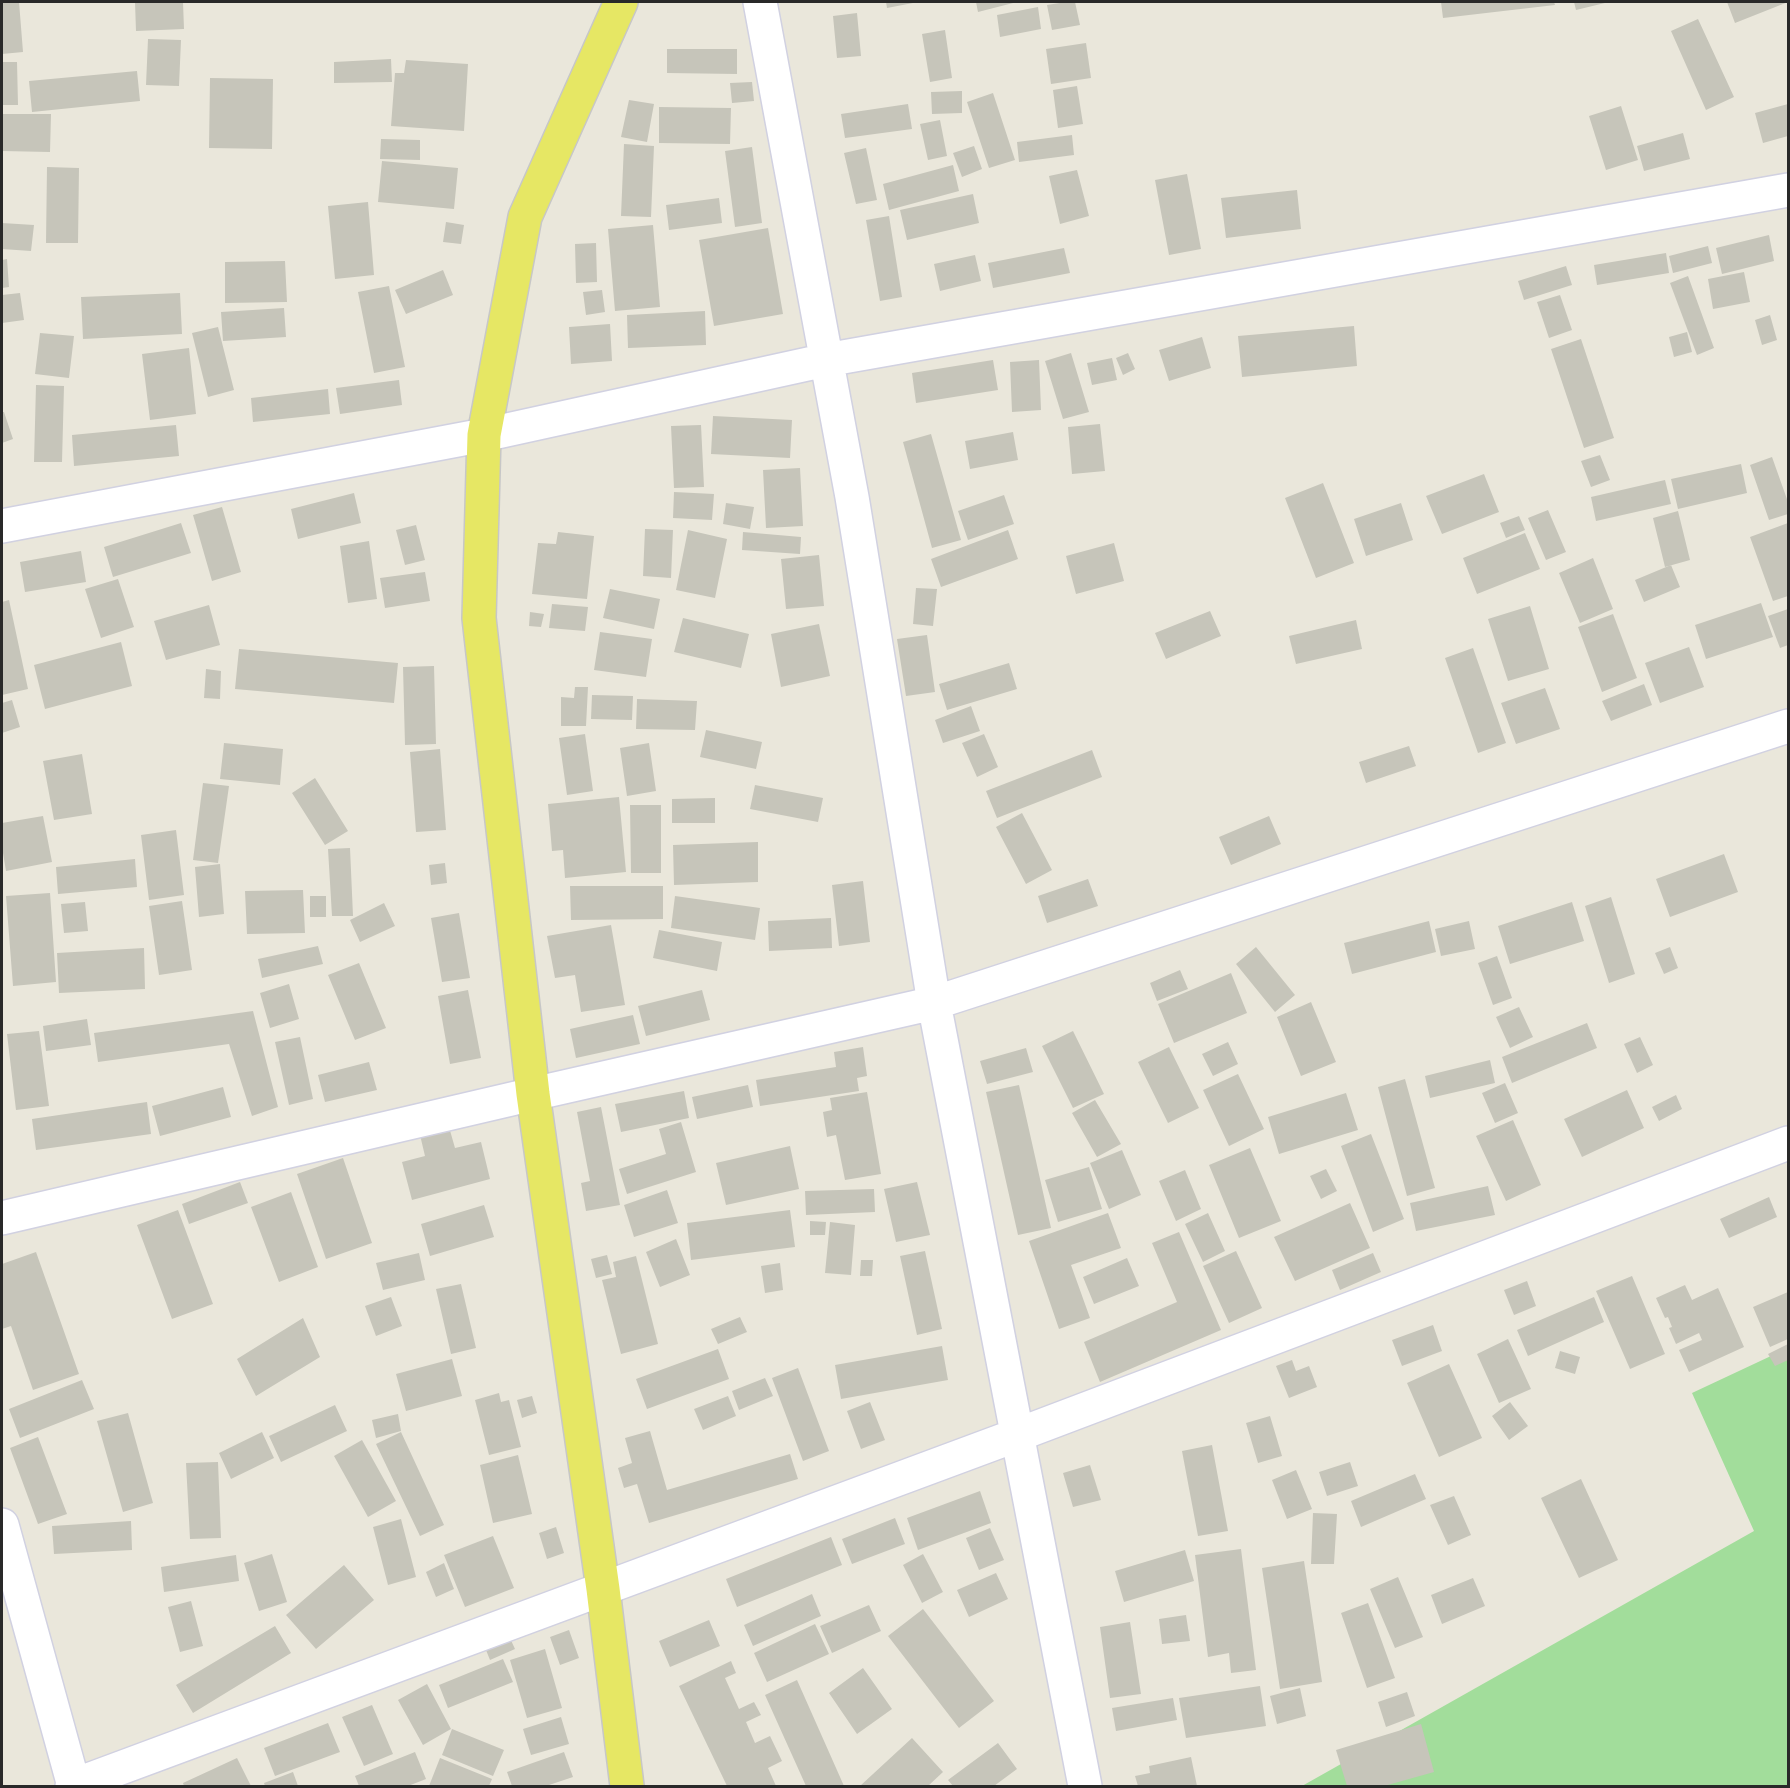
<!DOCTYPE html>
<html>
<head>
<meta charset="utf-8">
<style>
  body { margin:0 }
  #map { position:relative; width:1790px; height:1788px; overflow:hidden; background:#eae7db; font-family:"Sofia Sans Condensed",sans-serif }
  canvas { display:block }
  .frame { position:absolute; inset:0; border:3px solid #292929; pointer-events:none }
</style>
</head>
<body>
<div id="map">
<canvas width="1790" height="1788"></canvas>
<div class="frame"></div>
</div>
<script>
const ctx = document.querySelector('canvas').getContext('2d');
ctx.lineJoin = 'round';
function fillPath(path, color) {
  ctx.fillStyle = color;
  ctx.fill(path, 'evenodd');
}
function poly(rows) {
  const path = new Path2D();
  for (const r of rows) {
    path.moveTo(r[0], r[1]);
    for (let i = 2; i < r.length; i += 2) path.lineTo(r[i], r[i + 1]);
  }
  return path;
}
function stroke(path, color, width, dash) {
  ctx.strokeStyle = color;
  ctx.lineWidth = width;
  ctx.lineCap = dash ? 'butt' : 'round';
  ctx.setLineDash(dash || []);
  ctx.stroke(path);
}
const green = poly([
  [1788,1348,1788,1786,1302,1786,1754,1531,1692,1393]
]);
const building = poly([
  [2,2,19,2,23,52,2,54],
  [135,2,183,2,184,29,136,31],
  [886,2,913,2,913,3,887,8],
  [976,2,1017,2,978,12],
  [1066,2,1075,2,1080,25,1052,30,1047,5],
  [1441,2,1554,2,1555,5,1443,18],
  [1574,2,1609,2,1576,10],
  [1727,2,1788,2,1735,23],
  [1038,7,1041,29,1000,37,997,15],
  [857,13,861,56,837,58,833,16],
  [1698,19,1734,97,1706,110,1671,31],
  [945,30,952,78,930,82,922,34],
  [148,39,181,40,179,86,146,85],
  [1086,43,1091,78,1051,84,1046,49],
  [667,49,737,49,737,74,667,73],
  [391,59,392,82,334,83,334,62],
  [406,60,468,64,464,131,391,126,395,73,404,73],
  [2,62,17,62,18,105,2,105],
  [137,71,140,101,32,112,29,81],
  [210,78,273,79,272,149,209,148],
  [752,82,754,101,732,103,730,83],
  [1077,86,1083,124,1058,128,1053,90],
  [962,91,962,113,932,114,931,92],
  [993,93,1015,160,989,168,967,102],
  [629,100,654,104,647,142,621,137],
  [908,104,912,129,845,138,841,114],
  [1788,104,1788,136,1763,143,1755,113],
  [1621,106,1638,160,1606,170,1589,116],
  [659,107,731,108,730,144,659,143],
  [2,114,51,114,50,152,2,151],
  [940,120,947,156,928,160,920,124],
  [1683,133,1690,159,1644,171,1637,146],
  [1072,135,1074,155,1019,162,1017,142],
  [381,139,420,140,420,160,380,159],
  [624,144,654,146,651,217,621,216],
  [974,146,982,169,962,177,953,153],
  [752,147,762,223,735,227,725,151],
  [866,148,877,200,856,204,844,153],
  [382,161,458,168,454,209,378,202],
  [953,165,959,191,889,210,883,184],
  [47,167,79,168,78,243,46,243],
  [1077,170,1089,216,1060,224,1049,176],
  [1187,174,1201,249,1169,255,1155,180],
  [1297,190,1301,229,1226,238,1221,198],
  [973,194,979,223,907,240,900,210],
  [719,198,722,223,669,230,666,205],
  [368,202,374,275,335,279,328,206],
  [889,216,902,297,880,301,866,220],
  [446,222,464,225,461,244,443,242],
  [2,223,34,225,31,251,2,249],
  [653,225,660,307,615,311,608,229],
  [768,228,783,314,714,326,699,240],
  [1769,235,1774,261,1722,274,1716,248],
  [596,243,597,282,576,283,575,244],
  [1708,246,1712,263,1673,273,1669,256],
  [1064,248,1070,273,993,288,988,263],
  [1666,253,1669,273,1597,285,1594,265],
  [975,255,981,281,940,291,934,264],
  [7,259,9,287,2,288,2,260],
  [285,261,287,302,225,303,225,262],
  [1566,266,1572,285,1524,300,1518,281],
  [443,270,453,295,406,314,395,290],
  [1744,272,1750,302,1713,309,1708,279],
  [1688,276,1714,348,1697,355,1670,283],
  [389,286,405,367,374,373,358,292],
  [602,290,605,312,586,315,583,292],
  [20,293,24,320,2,323,2,295],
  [180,293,182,334,83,339,81,297],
  [1560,295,1572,330,1549,338,1537,302],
  [284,308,286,337,223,341,221,312],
  [705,311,706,345,628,348,627,315],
  [1770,315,1777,340,1762,345,1755,320],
  [610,324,612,361,571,364,569,327],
  [1354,326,1357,366,1242,377,1238,336],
  [218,327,234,390,208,397,192,333],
  [1687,332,1692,352,1674,357,1669,337],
  [40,333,74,336,69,378,35,374],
  [1202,337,1211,368,1169,381,1159,350],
  [1581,339,1614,438,1584,448,1551,349],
  [189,348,196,414,150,420,142,354],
  [1071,353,1089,412,1063,419,1045,361],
  [1128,353,1135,369,1123,375,1116,358],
  [1112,358,1117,380,1092,385,1087,363],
  [993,360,998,390,916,403,912,373],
  [1039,360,1041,410,1012,412,1010,362],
  [399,380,402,405,340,414,336,388],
  [36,385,64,386,62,462,34,462],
  [328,389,330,414,253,422,251,398],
  [2,412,4,412,13,439,2,443],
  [713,416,792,420,790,458,711,454],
  [1100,424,1105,471,1072,474,1068,427],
  [176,425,179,456,74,466,72,435],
  [701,425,704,487,674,488,671,426],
  [1013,432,1018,460,970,469,965,441],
  [931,434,961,540,932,548,903,442],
  [1600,455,1610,480,1591,487,1581,461],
  [1772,457,1788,502,1788,514,1769,520,1750,465],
  [1741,464,1747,493,1678,509,1671,479],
  [800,468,803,526,766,528,763,470],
  [1484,474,1499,512,1442,534,1426,496],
  [1665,480,1671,504,1596,521,1591,497],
  [1323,483,1354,563,1316,578,1285,498],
  [674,492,714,494,712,520,673,518],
  [354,493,361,523,298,539,291,509],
  [1004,495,1014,524,968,540,958,511],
  [726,503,754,507,750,529,723,524],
  [1401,503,1413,540,1366,556,1354,519],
  [222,507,241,572,212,581,193,515],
  [1548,510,1566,552,1546,560,1528,518],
  [1678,511,1690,560,1665,567,1653,518],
  [1519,516,1525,530,1506,538,1500,523],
  [181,523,191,553,113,577,104,547],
  [1788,523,1788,596,1773,601,1750,537],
  [416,525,425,560,405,565,396,530],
  [645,529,673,530,671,578,643,576],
  [688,530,727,539,715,598,676,590],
  [1008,530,1018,559,941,587,931,559],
  [558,532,594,536,587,599,532,594,538,543,556,544],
  [743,532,801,537,800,554,742,550],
  [1525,533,1540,569,1477,594,1463,558],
  [369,541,377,599,348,603,340,546],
  [1114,543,1124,581,1076,594,1066,556],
  [81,551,86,582,25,592,20,562],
  [819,555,824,606,786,609,781,559],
  [1593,558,1613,609,1580,623,1559,573],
  [1671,565,1680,587,1644,602,1635,580],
  [425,572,430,601,385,608,380,578],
  [118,579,134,627,101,638,85,589],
  [916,588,937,589,933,626,913,624],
  [610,589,660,599,654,629,603,618],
  [9,600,28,689,2,695,2,602],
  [1761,603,1773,637,1706,659,1695,625],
  [552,604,588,607,585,631,549,628],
  [209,605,220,645,166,660,154,621],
  [1530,606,1549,669,1508,681,1488,619],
  [1788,609,1788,645,1780,648,1768,616],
  [1210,611,1221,636,1166,659,1155,633],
  [530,612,544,614,541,627,529,626],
  [1613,614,1637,678,1602,692,1578,627],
  [683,618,749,634,741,668,674,652],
  [1356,620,1362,649,1296,664,1289,636],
  [819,624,830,676,781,687,771,634],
  [600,632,652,639,646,677,594,670],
  [927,635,935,692,906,696,897,639],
  [121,642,132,686,45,709,34,665],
  [1689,647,1704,687,1660,703,1645,663],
  [1473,648,1506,743,1478,753,1445,658],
  [239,649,398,663,394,703,235,689],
  [1009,663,1017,689,947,710,939,684],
  [434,666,436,744,405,745,403,667],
  [206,669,221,671,220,699,204,698],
  [1644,684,1652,705,1611,721,1602,701],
  [575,687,588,687,586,726,561,726,561,697,574,698],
  [1545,688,1560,729,1516,744,1501,703],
  [592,695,633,696,632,720,591,719],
  [637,699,697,701,695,730,636,729],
  [12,700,20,727,2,733,2,703],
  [971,706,980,731,943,743,935,720],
  [706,730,762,742,756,769,700,757],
  [585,734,593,791,567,795,559,738],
  [984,734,998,767,977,777,962,743],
  [224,743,283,749,280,785,220,779],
  [649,743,656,791,627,796,620,748],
  [1409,746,1416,766,1366,783,1359,762],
  [440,749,446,830,416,832,410,752],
  [1092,750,1102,777,997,818,986,791],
  [82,754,92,814,54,820,43,761],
  [315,778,348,831,325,845,292,793],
  [203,783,229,786,218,863,193,860],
  [755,785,823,798,818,822,750,809],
  [619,797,626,872,565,878,563,850,552,851,548,804],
  [715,798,715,823,672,823,672,799],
  [630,805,661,805,661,873,631,873],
  [1022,813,1052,870,1026,884,996,827],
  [43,816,52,862,6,871,2,847,2,823],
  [1269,816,1281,844,1231,865,1219,837],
  [176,830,184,895,149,900,141,835],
  [758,842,758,882,674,885,673,845],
  [350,848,353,916,332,916,328,849],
  [1724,854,1738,892,1670,917,1656,879],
  [135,859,137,887,58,894,56,867],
  [445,863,447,883,431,885,429,865],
  [220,864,224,914,199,917,195,867],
  [1088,879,1098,906,1047,923,1038,896],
  [863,881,870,942,839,946,832,885],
  [570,886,663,886,663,919,571,920],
  [303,890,305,933,247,934,245,891],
  [50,893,56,982,13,986,6,896],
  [310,896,326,896,326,917,310,917],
  [675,896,760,908,755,940,671,928],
  [1611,897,1635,974,1609,983,1585,906],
  [182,901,192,970,159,975,149,906],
  [85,902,88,931,64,933,61,904],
  [1572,902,1584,941,1510,964,1498,926],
  [384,903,395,926,360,942,350,920],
  [459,913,470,978,442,982,431,918],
  [831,918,832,948,769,951,768,921],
  [1429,921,1436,952,1352,974,1344,943],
  [1469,921,1475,949,1441,956,1435,929],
  [611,925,625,1005,581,1012,575,975,555,978,547,936],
  [659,930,722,942,717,971,653,958],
  [318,946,323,964,262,978,258,959],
  [1256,947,1295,995,1275,1012,1236,964],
  [1670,947,1678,968,1664,974,1655,953],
  [144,948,145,989,59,993,57,953],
  [1497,956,1512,998,1493,1005,1478,963],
  [359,963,386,1028,355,1040,328,975],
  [1180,970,1188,989,1157,1001,1150,983],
  [1231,973,1247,1013,1174,1043,1158,1004],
  [289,984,299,1019,270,1028,260,993],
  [468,990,481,1058,450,1064,438,996],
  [702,990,710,1020,646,1036,638,1006],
  [1311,1002,1336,1062,1301,1076,1277,1017],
  [1519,1007,1533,1037,1510,1048,1496,1017],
  [253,1011,278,1107,252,1116,229,1044,98,1062,94,1033],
  [633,1015,640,1044,576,1058,570,1029],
  [87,1019,91,1045,46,1051,43,1026],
  [1587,1023,1597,1048,1512,1083,1502,1057],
  [39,1031,49,1106,16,1110,7,1034],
  [1073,1031,1104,1094,1073,1108,1042,1046],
  [300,1037,313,1099,289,1105,275,1042],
  [1640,1037,1653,1065,1637,1073,1624,1044],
  [1228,1042,1238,1064,1213,1076,1202,1054],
  [863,1047,867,1076,857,1078,859,1091,760,1106,756,1080,836,1067,834,1052],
  [1169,1047,1199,1108,1168,1123,1138,1062],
  [1026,1048,1033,1072,987,1084,980,1061],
  [1490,1060,1495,1083,1430,1098,1425,1076],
  [369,1062,377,1090,325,1102,318,1075],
  [1238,1074,1264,1129,1229,1146,1203,1090],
  [1405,1079,1435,1188,1407,1196,1378,1087],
  [1505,1083,1518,1113,1495,1123,1482,1093],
  [748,1085,753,1107,697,1119,692,1097],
  [1019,1085,1051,1228,1018,1235,986,1092],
  [223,1087,231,1117,160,1136,152,1106],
  [1627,1090,1644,1128,1582,1157,1564,1119],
  [684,1091,689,1118,621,1132,615,1104],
  [867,1092,881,1174,845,1180,836,1135,827,1137,823,1112,832,1110,830,1098],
  [1346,1093,1358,1130,1279,1154,1268,1117],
  [1676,1095,1682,1109,1659,1121,1652,1107],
  [1095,1100,1121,1144,1097,1157,1072,1113],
  [147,1102,151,1134,36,1150,32,1119],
  [601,1107,620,1205,586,1211,581,1183,590,1181,577,1112],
  [1513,1120,1541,1185,1506,1201,1476,1136],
  [681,1122,696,1172,627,1194,619,1169,666,1154,659,1129],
  [449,1127,455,1148,481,1142,490,1179,412,1200,402,1162,425,1156,420,1135],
  [1371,1134,1404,1219,1373,1232,1341,1146],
  [790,1146,799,1189,726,1205,716,1163],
  [1250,1148,1281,1221,1239,1238,1209,1165],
  [1122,1150,1141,1195,1109,1209,1090,1163],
  [343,1158,372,1243,326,1259,297,1174],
  [1089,1167,1102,1209,1058,1222,1045,1180],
  [1326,1169,1337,1191,1321,1199,1310,1176],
  [1185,1170,1201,1209,1176,1221,1159,1181],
  [240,1182,248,1203,189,1224,182,1204],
  [917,1182,930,1235,896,1242,884,1189],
  [1488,1186,1495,1215,1416,1231,1410,1203],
  [874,1189,875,1212,806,1215,805,1191],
  [667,1190,678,1223,634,1237,624,1205],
  [291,1192,318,1267,279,1282,251,1207],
  [1769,1197,1777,1217,1729,1238,1720,1219],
  [1350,1203,1370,1248,1295,1281,1274,1237],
  [484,1205,494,1237,430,1256,421,1224],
  [178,1210,213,1304,172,1319,137,1225],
  [790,1210,795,1247,691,1260,687,1223],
  [1108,1213,1121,1248,1071,1265,1090,1318,1059,1329,1029,1241],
  [1208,1213,1225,1251,1203,1262,1185,1224],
  [810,1221,826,1222,825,1235,810,1235],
  [830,1222,855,1225,851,1275,825,1273],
  [1179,1232,1221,1330,1100,1382,1084,1342,1177,1302,1152,1243],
  [676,1239,690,1275,660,1287,646,1252],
  [925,1251,942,1329,917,1335,900,1256],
  [1236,1251,1262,1308,1229,1323,1203,1266],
  [36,1252,79,1374,33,1390,11,1326,2,1329,2,1306,3,1305,2,1299,2,1264],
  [419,1253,425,1280,383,1290,376,1263],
  [1373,1253,1381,1272,1340,1290,1332,1270],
  [607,1255,612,1274,596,1278,591,1259],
  [636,1256,658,1344,621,1354,602,1280,616,1277,613,1262],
  [1127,1258,1139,1286,1094,1304,1083,1277],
  [861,1260,873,1260,872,1276,860,1276],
  [780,1263,783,1290,765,1293,761,1266],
  [1632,1276,1665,1354,1630,1369,1596,1291],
  [1527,1281,1536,1306,1514,1315,1504,1290],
  [461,1284,476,1348,451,1354,436,1289],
  [1685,1285,1692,1300,1718,1288,1744,1347,1689,1372,1679,1350,1702,1340,1699,1333,1676,1344,1669,1328,1672,1327,1668,1317,1665,1318,1656,1298],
  [1788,1292,1788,1339,1770,1347,1753,1307],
  [391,1297,402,1326,376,1336,365,1306],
  [1594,1297,1604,1322,1528,1356,1517,1330],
  [740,1317,747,1332,718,1344,711,1329],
  [303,1318,320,1357,256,1396,237,1359],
  [1433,1325,1442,1351,1402,1366,1392,1340],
  [1508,1339,1531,1389,1499,1403,1477,1354],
  [1788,1344,1788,1360,1775,1366,1768,1354],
  [942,1346,948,1380,841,1399,835,1365],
  [718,1349,729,1379,647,1409,636,1379],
  [1560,1351,1580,1357,1575,1374,1555,1368],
  [452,1359,462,1396,406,1411,396,1374],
  [1292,1360,1296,1371,1309,1366,1317,1387,1289,1398,1276,1366],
  [1449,1364,1482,1438,1439,1457,1407,1383],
  [798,1368,829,1451,803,1461,772,1378],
  [765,1378,773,1396,739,1410,732,1391],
  [82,1380,94,1409,20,1438,9,1409],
  [499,1393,501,1402,509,1400,521,1447,489,1455,475,1400],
  [532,1396,537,1413,522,1418,517,1400],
  [728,1396,736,1416,703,1430,694,1409],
  [870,1402,885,1440,861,1449,847,1411],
  [1510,1402,1528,1426,1509,1440,1492,1416],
  [335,1405,347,1431,281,1462,269,1436],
  [128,1413,153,1503,123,1512,97,1421],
  [398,1414,401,1431,376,1438,372,1420],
  [1270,1416,1282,1456,1258,1463,1246,1423],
  [650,1431,667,1490,790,1454,798,1479,649,1523,637,1484,624,1488,618,1468,632,1463,625,1438],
  [262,1432,274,1458,231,1479,219,1453],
  [401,1432,444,1525,420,1536,376,1444],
  [38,1437,67,1514,38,1524,10,1448],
  [362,1440,396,1501,368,1517,334,1456],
  [1212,1445,1228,1531,1198,1536,1182,1451],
  [518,1455,532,1514,493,1523,480,1465],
  [218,1462,221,1538,190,1539,186,1463],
  [1350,1462,1358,1486,1327,1496,1319,1472],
  [1090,1465,1101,1500,1073,1507,1063,1473],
  [1296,1470,1312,1509,1287,1519,1272,1480],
  [1415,1474,1426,1499,1361,1527,1351,1501],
  [1581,1479,1618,1560,1579,1578,1541,1498],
  [980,1491,991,1523,918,1550,907,1518],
  [1454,1496,1471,1535,1448,1545,1430,1505],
  [1313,1513,1337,1514,1334,1564,1311,1564],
  [895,1518,905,1544,852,1564,842,1539],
  [401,1519,416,1577,388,1585,373,1527],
  [131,1521,132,1550,54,1554,52,1526],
  [556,1527,564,1553,547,1559,539,1533],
  [990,1528,1004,1560,979,1570,966,1538],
  [493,1536,514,1588,465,1607,444,1555],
  [831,1537,842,1565,737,1607,726,1579],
  [1241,1549,1256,1670,1231,1673,1229,1653,1208,1657,1195,1555],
  [1185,1550,1194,1581,1124,1602,1115,1571],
  [272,1554,287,1602,259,1611,244,1563],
  [923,1554,943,1592,922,1603,903,1565],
  [236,1555,239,1581,164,1592,161,1567],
  [1304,1561,1322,1682,1280,1689,1262,1568],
  [444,1563,454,1589,436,1597,426,1572],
  [344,1565,374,1600,316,1649,286,1615],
  [996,1573,1008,1599,969,1617,957,1590],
  [1398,1577,1423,1637,1395,1648,1370,1589],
  [1473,1578,1485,1606,1442,1624,1431,1595],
  [812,1594,821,1616,753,1646,744,1625],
  [191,1601,203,1646,180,1652,168,1607],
  [1368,1603,1395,1678,1367,1688,1341,1613],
  [869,1605,881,1631,832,1653,820,1626],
  [923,1609,994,1701,959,1728,888,1636],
  [1186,1615,1190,1641,1162,1644,1159,1619],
  [709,1620,720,1646,670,1667,659,1641],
  [1130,1622,1141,1694,1110,1698,1100,1627],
  [815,1624,829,1654,767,1682,754,1653],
  [275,1626,291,1653,193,1713,176,1685],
  [569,1630,579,1658,560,1665,550,1637],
  [508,1634,515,1649,490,1660,484,1645],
  [545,1649,562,1708,527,1718,510,1660],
  [503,1659,513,1682,448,1708,439,1685],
  [731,1661,736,1673,725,1678,739,1709,754,1702,761,1715,746,1722,755,1743,770,1736,782,1761,768,1768,776,1786,727,1786,679,1686],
  [863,1668,892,1709,857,1734,829,1693],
  [797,1680,844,1786,806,1786,765,1695],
  [427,1684,451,1729,423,1745,398,1700],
  [1260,1686,1266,1726,1186,1738,1179,1698],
  [1300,1688,1306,1716,1277,1724,1270,1696],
  [1407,1692,1415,1716,1386,1727,1378,1702],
  [1173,1698,1177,1720,1116,1731,1112,1708],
  [372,1705,393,1754,364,1766,342,1717],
  [561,1717,569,1744,531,1755,523,1729],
  [328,1723,340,1752,275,1776,264,1748],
  [1421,1724,1434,1772,1384,1786,1347,1786,1336,1750],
  [452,1729,504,1750,493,1776,442,1755],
  [912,1738,943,1772,928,1786,860,1786],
  [998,1743,1017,1769,994,1786,953,1786,948,1780],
  [415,1752,426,1779,408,1786,359,1786,355,1776],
  [564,1752,573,1777,546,1786,512,1786,507,1772],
  [1191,1757,1197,1786,1138,1786,1135,1776,1150,1773,1149,1766],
  [237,1758,251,1786,184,1786,183,1783],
  [440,1758,492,1779,489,1786,429,1786],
  [293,1772,298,1786,265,1786,264,1783]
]);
const minor = poly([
  [760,2,852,497,934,1003,1085,1786],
  [2,526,484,435,826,360,1788,190],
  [2,1218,533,1094,934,1003,1788,726],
  [2,1525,74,1786],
  [72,1786,1017,1435,1788,1143]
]);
const primary = poly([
  [621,2,525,217,484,435,479,618,533,1094,603,1589,627,1786]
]);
fillPath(green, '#a2dd9b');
fillPath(building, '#c6c5ba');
stroke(minor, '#d1d1e1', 36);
stroke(primary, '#c7c7c7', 36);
stroke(minor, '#fff', 33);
stroke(primary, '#e6e764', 33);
</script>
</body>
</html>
